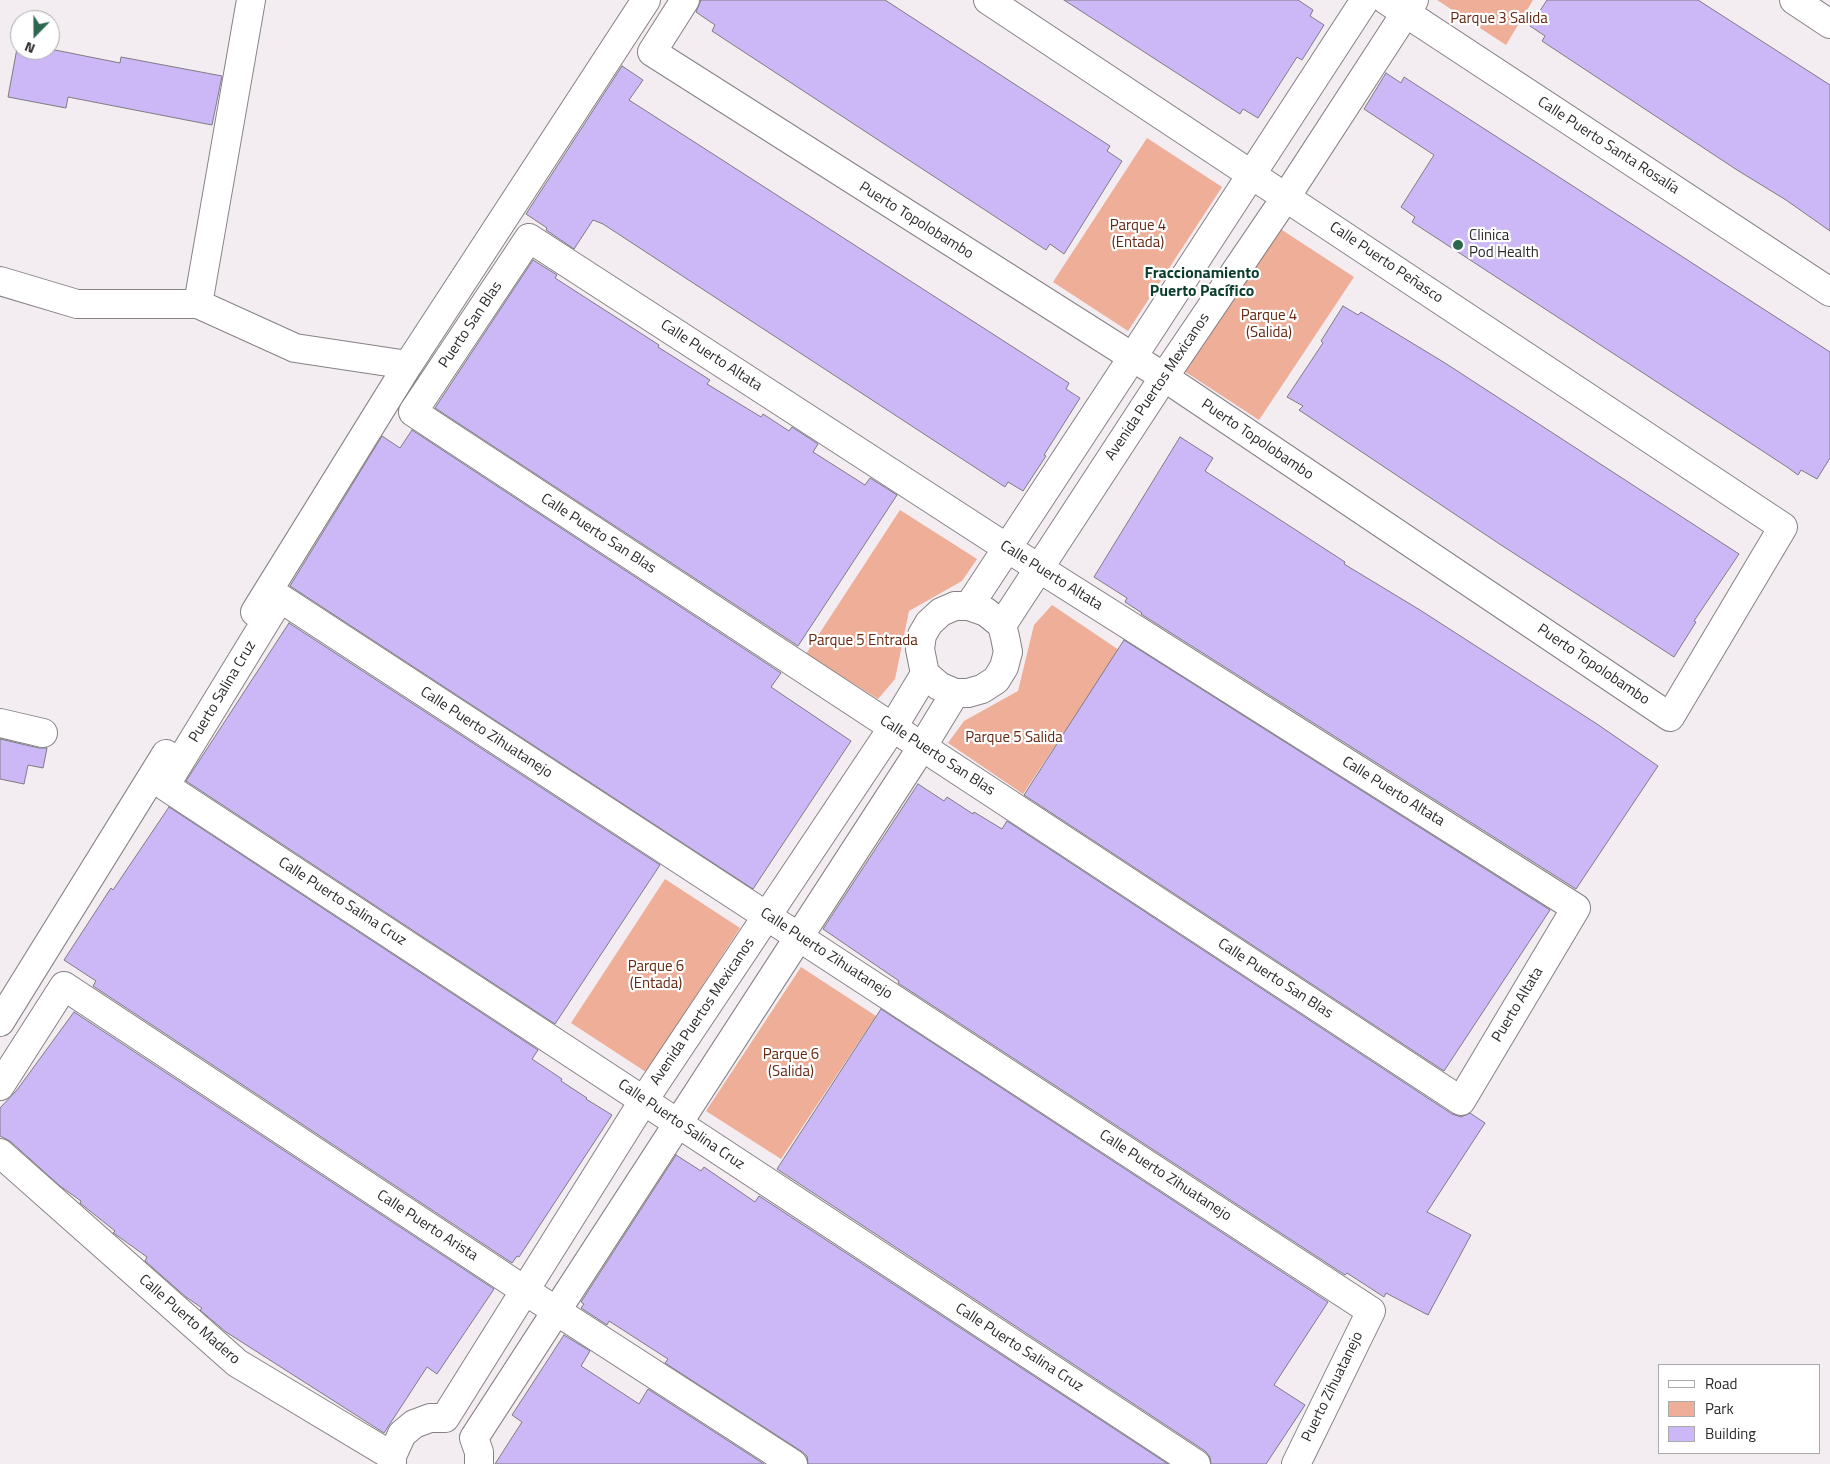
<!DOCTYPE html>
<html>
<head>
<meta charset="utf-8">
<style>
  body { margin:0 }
  #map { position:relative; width:1830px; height:1464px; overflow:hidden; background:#f3ecf1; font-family:"Titillium Web",sans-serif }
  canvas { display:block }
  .legend { position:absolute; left:1658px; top:1364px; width:162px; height:90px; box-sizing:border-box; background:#fff; border:1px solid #abaaab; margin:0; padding:6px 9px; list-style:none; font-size:15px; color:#2c2a2c }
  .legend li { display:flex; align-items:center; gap:10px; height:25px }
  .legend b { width:25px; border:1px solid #abaaab }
  .north { position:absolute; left:10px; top:10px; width:50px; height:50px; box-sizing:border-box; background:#fff; border:1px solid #abaaab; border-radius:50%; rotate:202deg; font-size:14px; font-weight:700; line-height:20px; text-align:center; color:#2c2a2c }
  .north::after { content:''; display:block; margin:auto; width:18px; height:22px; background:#2c6750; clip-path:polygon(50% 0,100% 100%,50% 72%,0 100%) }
</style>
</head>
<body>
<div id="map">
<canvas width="1830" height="1464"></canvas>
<ul class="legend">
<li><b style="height:6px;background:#fff"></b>Road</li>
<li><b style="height:14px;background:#eeae98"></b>Park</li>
<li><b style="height:14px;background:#ccb8f7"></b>Building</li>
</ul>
<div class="north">N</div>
</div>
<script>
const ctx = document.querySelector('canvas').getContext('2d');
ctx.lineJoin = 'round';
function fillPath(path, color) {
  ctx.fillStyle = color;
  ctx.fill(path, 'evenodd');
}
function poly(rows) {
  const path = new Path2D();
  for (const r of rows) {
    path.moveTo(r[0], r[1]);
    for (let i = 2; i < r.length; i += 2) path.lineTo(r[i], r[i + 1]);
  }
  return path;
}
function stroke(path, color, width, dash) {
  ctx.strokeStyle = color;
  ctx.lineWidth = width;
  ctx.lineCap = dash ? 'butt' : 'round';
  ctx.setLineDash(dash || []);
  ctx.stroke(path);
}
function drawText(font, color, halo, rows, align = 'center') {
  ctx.font = font + ' "Titillium Web",sans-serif';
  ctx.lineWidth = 4.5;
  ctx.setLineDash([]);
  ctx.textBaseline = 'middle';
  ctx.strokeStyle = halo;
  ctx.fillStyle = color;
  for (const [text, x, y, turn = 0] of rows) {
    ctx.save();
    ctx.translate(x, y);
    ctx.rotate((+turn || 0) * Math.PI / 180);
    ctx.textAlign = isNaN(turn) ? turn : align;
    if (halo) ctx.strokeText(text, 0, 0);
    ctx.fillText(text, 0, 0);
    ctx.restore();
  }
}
const green = poly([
  [1437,0,1533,0,1506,45],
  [1147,138,1222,187,1128,331,1053,282],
  [1279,228,1354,277,1259,420,1184,371],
  [900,510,977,559,962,581,909,611,895,679,878,699,806,654],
  [1052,605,1119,650,1023,794,948,743,964,721,1018,691,1034,625],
  [665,879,740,928,646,1072,571,1023],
  [801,967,876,1016,781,1159,706,1111]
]);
const building = poly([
  [701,0,885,0,1110,146,1107,151,1122,161,1064,254,1050,244,1046,250,712,31,715,25,696,12,701,0],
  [1064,0,1298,0,1313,10,1310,16,1324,25,1302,60,1297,57,1258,118,1243,109,1240,114,1064,0],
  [1547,0,1698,0,1830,85,1830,231,1786,200,1737,170,1542,41,1545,36,1530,26,1547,0],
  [18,43,20,44,20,50,50,49,120,63,121,57,222,76,212,125,68,97,66,108,8,97,18,43],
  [622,66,643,80,629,100,1069,383,1066,389,1080,398,1044,455,1046,456,1023,491,1008,482,1005,487,603,224,593,220,574,249,546,230,547,228,526,214,622,66],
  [1386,73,1401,83,1404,77,1830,352,1830,458,1817,479,1801,470,1798,475,1787,467,1412,222,1415,217,1401,207,1434,155,1364,109,1386,73],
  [533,260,557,275,555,278,659,345,658,347,710,380,707,384,761,417,763,414,789,431,792,427,818,444,813,452,865,485,870,478,897,495,798,646,435,408,533,260],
  [1343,306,1358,315,1361,312,1445,363,1739,554,1694,621,1696,622,1674,657,1498,543,1299,410,1303,406,1287,397,1323,343,1321,341,1343,306],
  [412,430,781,673,771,687,851,741,753,889,290,586,382,436,400,448,412,430],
  [1180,437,1213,458,1205,471,1345,562,1344,564,1420,610,1597,724,1658,766,1576,889,1141,614,1142,613,1125,602,1127,598,1094,577,1180,437],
  [289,623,660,865,555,1024,186,781,289,623],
  [1124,640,1550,910,1444,1071,1024,795,1124,640],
  [0,739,39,748,47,748,43,768,28,765,24,784,0,779,0,739],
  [918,784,944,801,947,797,973,814,974,812,1002,829,1007,821,1452,1114,1461,1117,1470,1113,1485,1123,1427,1212,1471,1235,1428,1315,1386,1293,1384,1297,1347,1273,1345,1275,898,983,899,981,823,929,918,784],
  [169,807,538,1050,532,1059,562,1079,561,1081,587,1098,586,1099,612,1115,519,1257,517,1256,512,1263,93,986,96,981,64,960,111,888,113,890,169,807],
  [881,1009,1328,1302,1274,1385,1305,1405,1266,1464,1211,1464,1210,1457,1205,1451,777,1169,881,1009],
  [74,1012,494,1289,437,1374,427,1367,384,1433,226,1332,200,1310,202,1308,186,1297,145,1261,147,1257,115,1234,113,1233,115,1231,80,1203,81,1201,60,1186,10,1141,0,1136,0,1108,17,1090,74,1012],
  [676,1155,701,1171,704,1167,755,1202,759,1196,1168,1464,808,1464,807,1456,801,1451,665,1363,668,1359,609,1321,607,1325,581,1308,584,1304,581,1302,676,1155],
  [564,1335,590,1351,581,1366,639,1404,648,1389,764,1464,495,1464,522,1422,512,1415,564,1335]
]);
const minor = poly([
  [685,0,652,52,1164,377,1670,717,1783,527,988,0],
  [1386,0,1830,292],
  [1794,0,1830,24],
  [529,238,1007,548,1576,908,1461,1101,413,412,529,238],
  [0,281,77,304,198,304,295,348,408,365],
  [198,304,251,0],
  [955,606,969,606,986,612,1002,625,1005,637,1008,652,1004,667,996,680,982,689,968,693,955,693,939,686,925,674,920,649,922,635,929,623,941,612,955,606],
  [969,606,1132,358,1365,0],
  [255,612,408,365,646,0],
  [1002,625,1164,377,1286,197,1414,0],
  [0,723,43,733],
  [0,1022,166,754],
  [0,1086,64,986,524,1290,793,1464],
  [0,1153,237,1363,392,1456],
  [392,1464,392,1456,402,1434,414,1424,430,1418,445,1418,644,1100,893,727,925,674],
  [479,1464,479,1452,474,1438,922,747,955,693],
  [1196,1464,165,786,280,598,1371,1311,1296,1464]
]);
const markers = [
  [1458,245,6,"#2c6750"]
];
const parkNames = [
  ["Parque 3 Salida",1499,19],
  ["Parque 4",1138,226],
  ["(Entada)",1138,243],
  ["Parque 4",1269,316],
  ["(Salida)",1269,333],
  ["Parque 5 Entrada",863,641],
  ["Parque 5 Salida",1014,738],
  ["Parque 6",656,967],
  ["(Entada)",656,984],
  ["Parque 6",791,1055],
  ["(Salida)",791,1072]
];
const streetNames = [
  ["Calle Puerto Santa Rosalía",1608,146,33],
  ["Puerto Topolobambo",916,221,32],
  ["Calle Puerto Peñasco",1386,263,34],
  ["Puerto San Blas",471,325,-56],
  ["Calle Puerto Altata",711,356,33],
  ["Avenida Puertos Mexicanos",1158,387,-56],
  ["Puerto Topolobambo",1257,440,34],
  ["Calle Puerto San Blas",598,534,33],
  ["Calle Puerto Altata",1051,576,32],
  ["Puerto Topolobambo",1593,665,34],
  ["Puerto Salina Cruz",223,692,-59],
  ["Calle Puerto Zihuatanejo",486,733,33],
  ["Calle Puerto San Blas",937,756,33],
  ["Calle Puerto Altata",1393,792,32],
  ["Calle Puerto Salina Cruz",342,902,33],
  ["Calle Puerto Zihuatanejo",826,954,33],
  ["Calle Puerto San Blas",1275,979,33],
  ["Puerto Altata",1518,1005,-59],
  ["Avenida Puertos Mexicanos",703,1012,-56],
  ["Calle Puerto Salina Cruz",681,1125,34],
  ["Calle Puerto Zihuatanejo",1165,1176,33],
  ["Calle Puerto Arista",427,1226,33],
  ["Calle Puerto Madero",189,1320,41],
  ["Calle Puerto Salina Cruz",1019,1348,33],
  ["Puerto Zihuatanejo",1333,1387,-64]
];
const poiNames = [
  ["Clinica",1469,236],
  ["Pod Health",1469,253]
];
const neighbourhoodNames = [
  ["Fraccionamiento",1202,274],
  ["Puerto Pacífico",1202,292]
];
fillPath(green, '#eeae98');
fillPath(building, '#ccb8f7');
stroke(building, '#7d7c82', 1);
stroke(minor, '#868185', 30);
stroke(minor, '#fff', 28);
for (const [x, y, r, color] of markers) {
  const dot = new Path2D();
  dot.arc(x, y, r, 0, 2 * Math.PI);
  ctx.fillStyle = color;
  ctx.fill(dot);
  stroke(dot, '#fff', 2);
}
drawText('15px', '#652811', '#fff', parkNames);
drawText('15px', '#2c2a2c', '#fff', streetNames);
drawText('15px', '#2c2a2c', '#fff', poiNames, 'left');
drawText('bold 16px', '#0b3d2c', '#fff', neighbourhoodNames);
</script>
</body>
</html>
